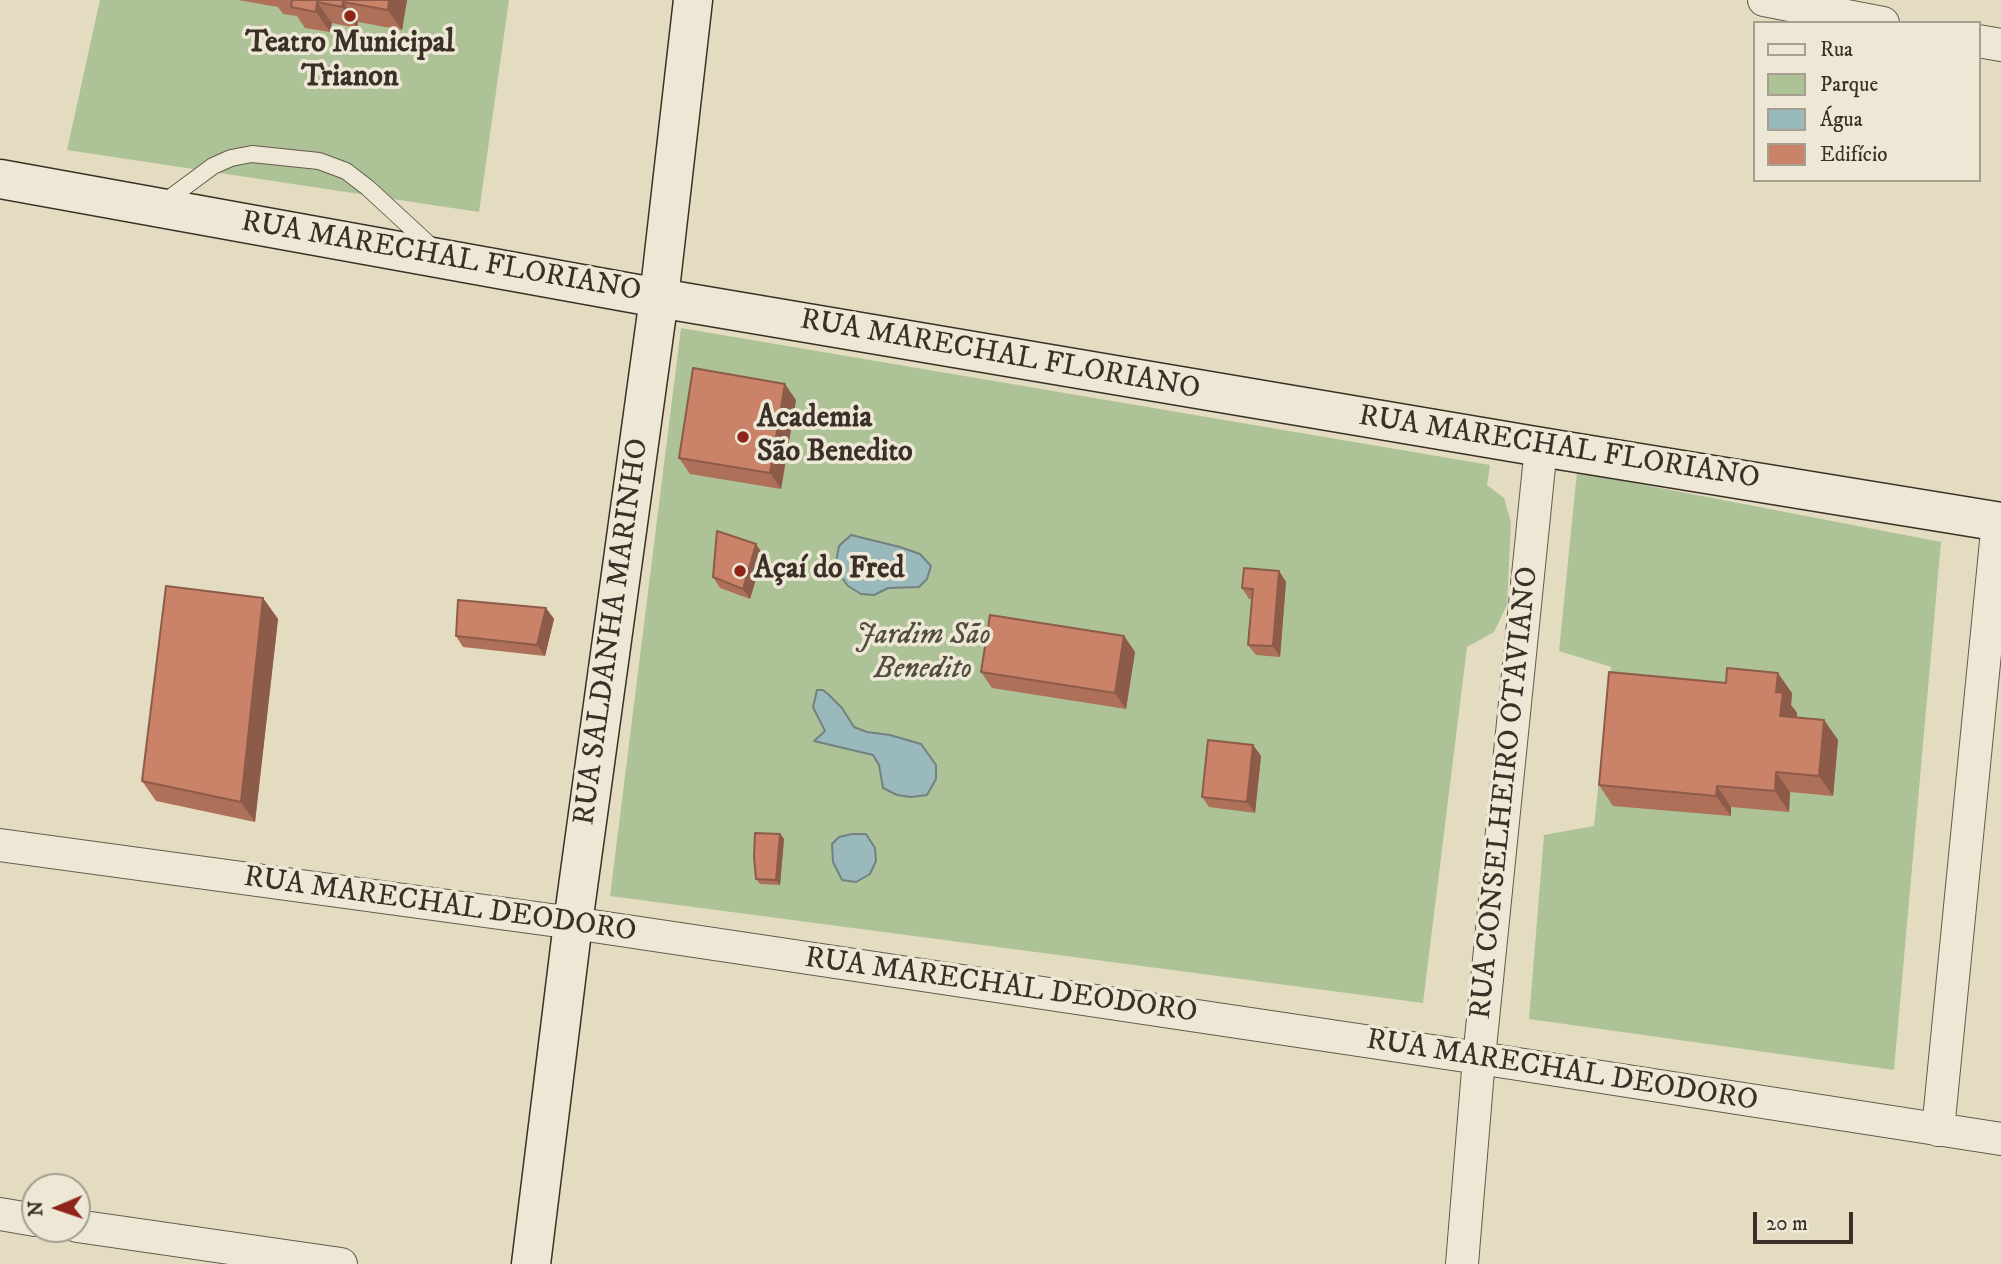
<!DOCTYPE html>
<html>
<head>
<meta charset="utf-8">
<style>
  body { margin:0 }
  #map { position:relative; width:2001px; height:1264px; overflow:hidden; background:#e4dcc0; font-family:"IM FELL DW Pica",serif }
  canvas { display:block }
  .legend { position:absolute; left:1753px; top:21px; width:228px; height:161px; box-sizing:border-box; background:#ede8d6; border:2px solid #a69e90; margin:0; padding:9px 12px; list-style:none; font-size:21px; color:#3b3027 }
  .legend li { display:flex; align-items:center; gap:14px; height:35px }
  .legend b { width:35px; border:2px solid #a69e90 }
  .north { position:absolute; left:21px; top:1173px; width:70px; height:70px; box-sizing:border-box; background:#ede8d6; border:2px solid #a69e90; border-radius:50%; rotate:268deg; font-size:19px; font-weight:700; line-height:28px; text-align:center; color:#3b3027 }
  .north::after { content:''; display:block; margin:auto; width:24px; height:32px; background:#8f2418; clip-path:polygon(50% 0,100% 100%,50% 72%,0 100%) }
  .scale { position:absolute; left:1753px; top:1212px; width:100px; height:32px; box-sizing:border-box; border:4px solid #3b3027; border-top:0; padding-left:9px; font-size:21px; line-height:24px; white-space:nowrap; color:#3b3027; -webkit-text-stroke:5px #ede8d6; paint-order:stroke }
</style>
</head>
<body>
<div id="map">
<canvas width="2001" height="1264"></canvas>
<ul class="legend">
<li><b style="height:9px;background:#ede8d6"></b>Rua</li>
<li><b style="height:19px;background:#aec298"></b>Parque</li>
<li><b style="height:19px;background:#99b9bc"></b>Água</li>
<li><b style="height:19px;background:#ca8268"></b>Edifício</li>
</ul>
<div class="north">N</div>
<div class="scale">20 m</div>
</div>
<script>
const ctx = document.querySelector('canvas').getContext('2d');
ctx.lineJoin = 'round';
function fillPath(path, color) {
  ctx.fillStyle = color;
  ctx.fill(path, 'evenodd');
}
function poly(rows) {
  const path = new Path2D();
  for (const r of rows) {
    path.moveTo(r[0], r[1]);
    for (let i = 2; i < r.length; i += 2) path.lineTo(r[i], r[i + 1]);
  }
  return path;
}
function stroke(path, color, width, dash) {
  ctx.strokeStyle = color;
  ctx.lineWidth = width;
  ctx.lineCap = dash ? 'butt' : 'round';
  ctx.setLineDash(dash || []);
  ctx.stroke(path);
}
function drawText(font, color, halo, rows, align = 'center') {
  ctx.font = font + ' "IM FELL DW Pica",serif';
  ctx.lineWidth = 7;
  ctx.setLineDash([]);
  ctx.textBaseline = 'middle';
  ctx.strokeStyle = halo;
  ctx.fillStyle = color;
  for (const [text, x, y, turn = 0] of rows) {
    ctx.save();
    ctx.translate(x, y);
    ctx.rotate((+turn || 0) * Math.PI / 180);
    ctx.textAlign = isNaN(turn) ? turn : align;
    if (halo) ctx.strokeText(text, 0, 0);
    ctx.fillText(text, 0, 0);
    ctx.restore();
  }
}
const green = poly([
  [100,0,509,0,479,212,67,150],
  [681,328,1490,465,1487,485,1504,498,1511,522,1507,605,1494,632,1467,647,1423,1003,610,896],
  [1577,472,1941,542,1894,1070,1529,1019,1544,835,1594,826,1611,667,1559,651]
]);
const water = poly([
  [851,535,900,547,920,554,931,566,927,579,919,587,888,588,874,595,861,594,848,586,842,578,836,562,839,546,851,535],
  [817,690,823,690,828,694,842,708,854,727,867,732,890,735,921,744,936,765,936,779,927,795,911,797,897,795,883,788,879,765,873,755,814,741,825,731,813,707,817,690],
  [852,834,866,834,875,848,876,861,870,874,856,882,842,880,833,862,832,844,839,837,852,834]
]);
const lane = poly([
  [163,203,213,166,231,158,252,154,319,161,346,171,368,188,434,249]
]);
const street = poly([
  [1764,0,1883,23],
  [1978,41,2001,45],
  [0,845,573,923,1479,1058,2001,1139],
  [1938,1130,1998,521],
  [0,1214,35,1220],
  [77,1226,341,1264],
  [1462,1264,1479,1058,1541,447]
]);
const secondary = poly([
  [0,179,659,298,1541,447,2001,522],
  [531,1264,573,923,659,298,693,0]
]);
const wall = poly([
  [238,0,407,0,402,30,358,22,357,28,332,23,330,32,305,28,297,16,283,14,278,7],
  [796,400,781,489,690,474,679,458],
  [756,544,763,555,750,599,720,588,713,577],
  [1279,571,1286,582,1280,657,1256,655,1248,645,1252,599,1249,599,1242,588],
  [263,598,278,619,255,822,156,801,142,781],
  [546,608,554,619,545,656,463,647,456,636],
  [1124,636,1135,652,1126,709,992,688,981,672],
  [1726,683,1792,693,1791,705,1797,713,1797,717,1824,720,1838,740,1833,796,1790,792,1789,812,1731,807,1731,816,1613,806,1599,785],
  [1253,745,1261,756,1255,813,1209,807,1202,797],
  [780,834,784,839,780,885,760,884,756,879]
]);
const shadedWall = poly([
  [389,0,407,0,402,30,388,10],
  [317,2,332,23,330,32,316,12],
  [343,2,358,22,357,28,342,7],
  [785,384,796,400,781,489,770,473],
  [756,544,763,555,750,599,743,589],
  [1279,571,1286,582,1280,657,1273,646],
  [263,598,278,619,255,822,241,802],
  [546,608,554,619,545,656,537,645],
  [1124,636,1135,652,1126,709,1115,693],
  [1778,673,1792,693,1791,705,1797,713,1795,736,1780,716,1776,692],
  [1824,720,1838,740,1833,796,1819,776],
  [1253,745,1261,756,1255,813,1247,802],
  [1776,772,1790,792,1789,812,1775,791],
  [1717,786,1731,807,1731,816,1716,796],
  [780,834,784,839,780,885,776,880]
]);
const building = poly([
  [292,0,389,0,388,10,343,2,342,7,317,2,316,12,291,7,292,0],
  [693,368,785,384,770,473,679,458,693,368],
  [717,531,756,544,743,589,713,577,717,531],
  [1244,568,1279,571,1273,646,1248,645,1253,589,1242,588,1244,568],
  [166,586,263,598,241,802,142,781,166,586],
  [458,600,546,608,537,645,456,636,458,600],
  [990,615,1124,636,1115,693,981,672,990,615],
  [1727,668,1778,673,1776,692,1783,693,1780,716,1824,720,1819,776,1776,772,1775,791,1717,786,1716,796,1599,785,1609,672,1726,683,1727,668],
  [1208,740,1253,745,1247,802,1202,797,1208,740],
  [755,833,780,834,776,880,756,879,754,857,755,833]
]);
const markers = [
  [350,16,7,"#8f2418"],
  [743,437,7,"#8f2418"],
  [740,571,7,"#8f2418"]
];
const poiNames = [
  ["Teatro Municipal",350,45,"center"],
  ["Trianon",350,79,"center"],
  ["Academia",757,420],
  ["São Benedito",757,454],
  ["Açaí do Fred",754,571]
];
const streetNames = [
  ["RUA MARECHAL FLORIANO",441,258,10],
  ["RUA MARECHAL FLORIANO",1000,356,10],
  ["RUA MARECHAL FLORIANO",1559,449,9],
  ["RUA SALDANHA MARINHO",613,632,-82],
  ["RUA CONSELHEIRO OTAVIANO",1506,793,-84],
  ["RUA MARECHAL DEODORO",440,906,8],
  ["RUA MARECHAL DEODORO",1001,987,8],
  ["RUA MARECHAL DEODORO",1562,1072,9]
];
const parkNames = [
  ["Jardim São",923,637],
  ["Benedito",923,671]
];
fillPath(green, '#aec298');
fillPath(water, '#99b9bc');
stroke(water, '#738280', 2);
stroke(lane, '#655b4d', 18);
stroke(street, '#655b4d', 34);
stroke(secondary, '#3b3027', 41);
stroke(lane, '#ede8d6', 16);
stroke(street, '#ede8d6', 32);
stroke(secondary, '#ede8d6', 38);
fillPath(wall, '#ae7059');
fillPath(shadedWall, '#8d5b49');
fillPath(building, '#ca8268');
stroke(building, '#8d5b49', 2);
for (const [x, y, r, color] of markers) {
  const dot = new Path2D();
  dot.arc(x, y, r, 0, 2 * Math.PI);
  ctx.fillStyle = color;
  ctx.fill(dot);
  stroke(dot, '#ede8d6', 2.5);
}
drawText('bold 30px', '#3b3027', '#ede8d6', poiNames, 'left');
drawText('30px', '#3b3027', '#ede8d6', streetNames);
drawText('italic 30px', '#524d3e', '#ede8d6', parkNames);
</script>
</body>
</html>
